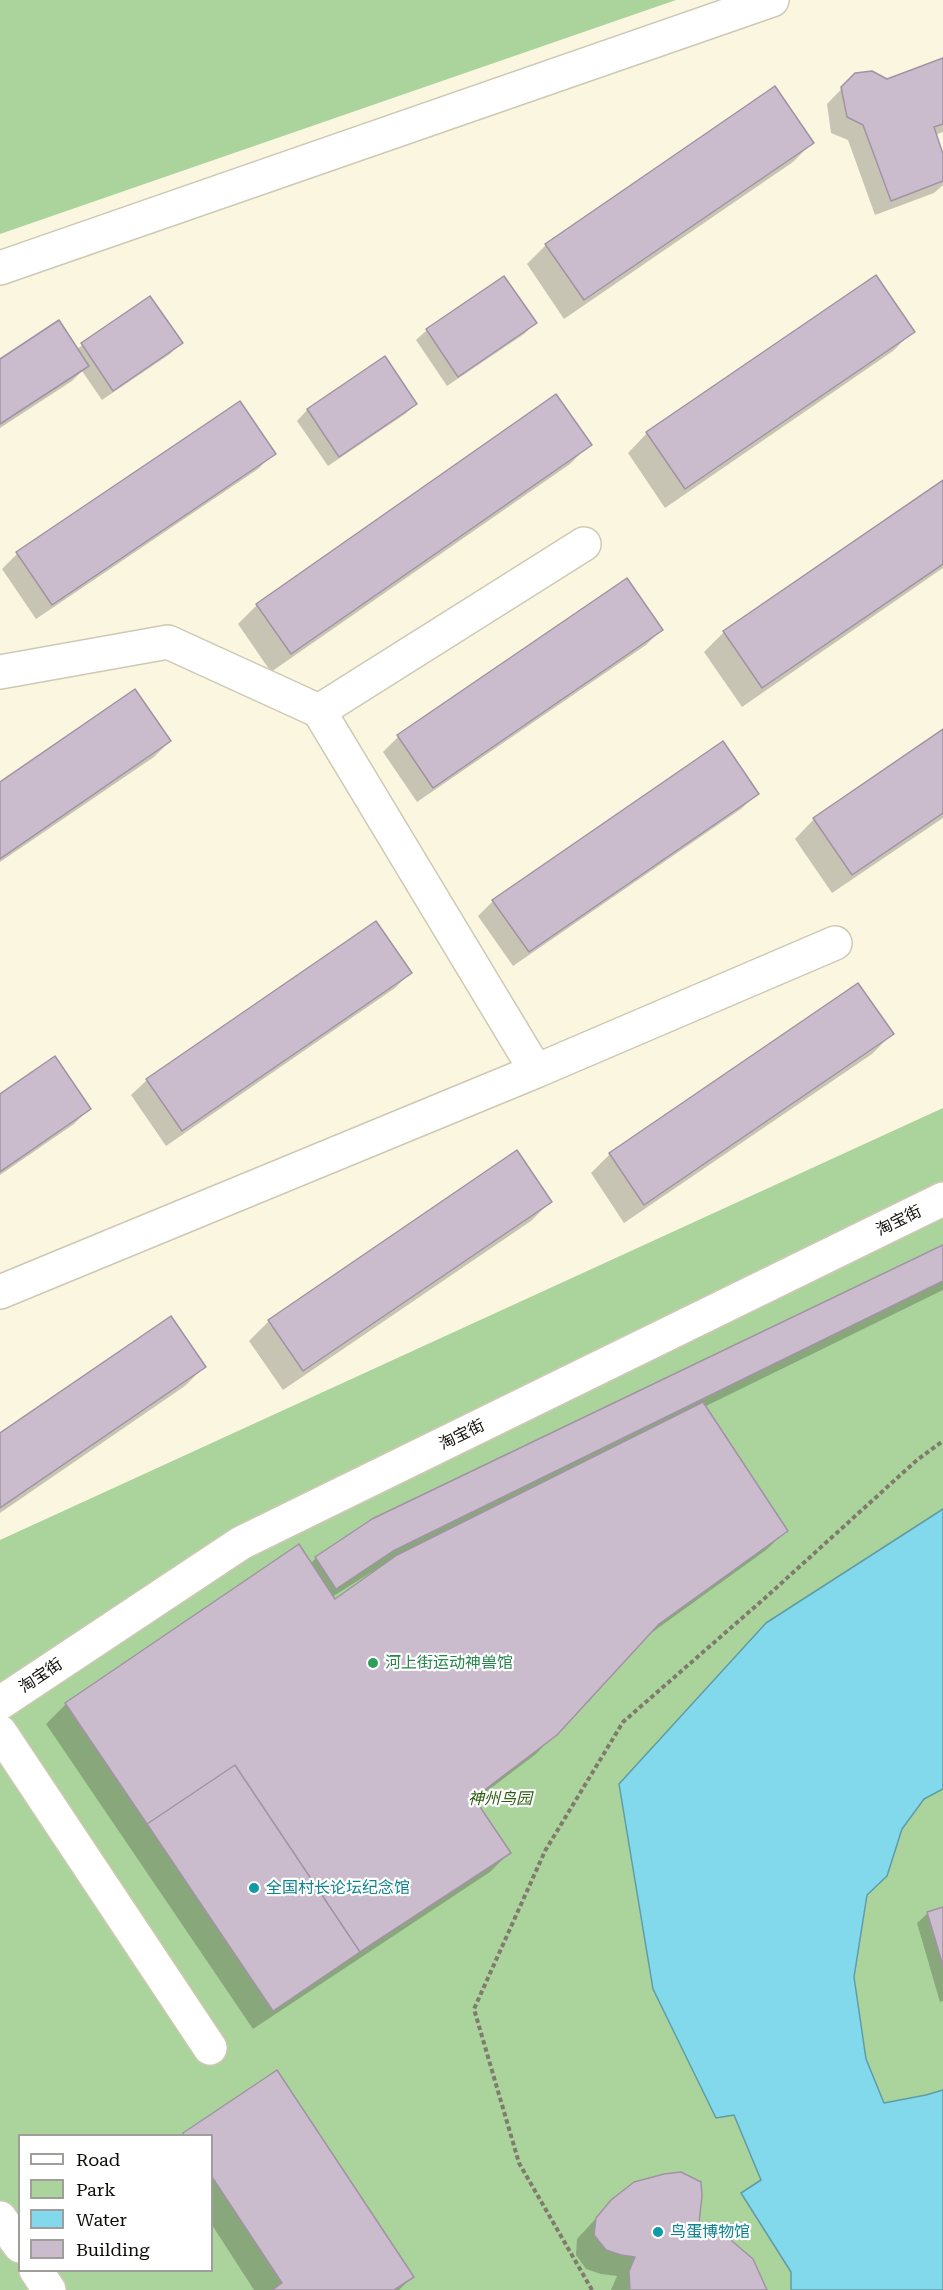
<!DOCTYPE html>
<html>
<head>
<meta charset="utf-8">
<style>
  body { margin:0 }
  #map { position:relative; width:943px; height:2290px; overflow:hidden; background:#fbf6e0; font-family:"Roboto Serif",serif }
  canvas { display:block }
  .legend { position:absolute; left:18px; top:2134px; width:195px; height:138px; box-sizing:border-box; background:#fff; border:2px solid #9f9e9b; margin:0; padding:8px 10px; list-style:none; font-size:18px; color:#0e0c06 }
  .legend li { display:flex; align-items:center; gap:12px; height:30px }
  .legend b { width:30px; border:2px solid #9f9e9b }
</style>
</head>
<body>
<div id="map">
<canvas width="943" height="2290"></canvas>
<ul class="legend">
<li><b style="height:8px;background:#fff"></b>Road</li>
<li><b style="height:16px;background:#abd39c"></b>Park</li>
<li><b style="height:16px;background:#82d9ec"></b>Water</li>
<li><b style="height:16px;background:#cbbccd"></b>Building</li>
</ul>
</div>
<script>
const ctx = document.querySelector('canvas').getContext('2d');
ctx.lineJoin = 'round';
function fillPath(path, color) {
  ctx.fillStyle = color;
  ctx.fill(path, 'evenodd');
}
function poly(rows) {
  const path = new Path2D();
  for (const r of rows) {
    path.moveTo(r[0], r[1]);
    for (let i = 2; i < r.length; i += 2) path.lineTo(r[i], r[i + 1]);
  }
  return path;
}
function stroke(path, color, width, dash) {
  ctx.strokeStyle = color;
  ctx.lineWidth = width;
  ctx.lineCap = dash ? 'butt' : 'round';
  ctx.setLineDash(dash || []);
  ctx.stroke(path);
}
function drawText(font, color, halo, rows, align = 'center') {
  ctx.font = font + ' "Roboto Serif","Noto Sans SC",serif';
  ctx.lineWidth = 4.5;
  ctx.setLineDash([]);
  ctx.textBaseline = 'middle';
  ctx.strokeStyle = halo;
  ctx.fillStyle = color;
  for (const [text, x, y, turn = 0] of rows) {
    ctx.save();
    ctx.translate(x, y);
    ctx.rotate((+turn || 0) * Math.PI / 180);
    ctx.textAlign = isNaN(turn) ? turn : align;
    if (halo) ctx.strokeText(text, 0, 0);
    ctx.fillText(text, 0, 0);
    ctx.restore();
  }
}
const green = poly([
  [0,0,676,0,0,234],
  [943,1108,943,2290,0,2290,0,1540],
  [20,2136,212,2136,212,2270,20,2270]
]);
const water = poly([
  [943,1509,943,1789,924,1799,902,1829,887,1876,867,1895,854,1977,866,2059,884,2103,926,2095,943,2090,943,2290,791,2290,791,2272,741,2193,761,2180,734,2115,716,2118,653,1989,619,1784,766,1623,943,1509]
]);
const shadow = poly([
  [943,60,943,132,935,135,943,159,943,185,934,193,875,215,848,140,831,133,827,104,855,75,887,81],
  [812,143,793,162,564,319,527,264,546,245],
  [504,278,535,323,524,334,447,386,416,340,427,330],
  [150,298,181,343,170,354,102,400,82,371,72,381,0,428,0,361,77,349],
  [913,331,893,351,665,508,628,453,647,433],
  [385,358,416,404,405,414,328,466,297,421,307,410],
  [590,444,570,464,271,672,238,624,257,605],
  [274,453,258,469,36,619,2,569,17,554],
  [943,482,943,568,742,707,704,652,724,632],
  [661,630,646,645,417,802,383,752,398,737],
  [943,731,943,818,832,893,795,839,814,819],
  [170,741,154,757,0,862,0,784],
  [757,794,741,809,513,966,478,916,493,901],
  [410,973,395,988,166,1146,131,1095,147,1080],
  [892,1034,872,1054,624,1223,591,1173,610,1154],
  [0,1096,89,1109,74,1124,0,1175],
  [516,1152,550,1202,531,1221,283,1390,249,1341,269,1321],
  [943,1247,943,1290,704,1407,786,1531,766,1550,643,1639,536,1754,474,1801,509,1853,490,1872,253,2029,46,1724,66,1704,299,1546,310,1564,316,1558],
  [383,1565,384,1566,334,1601,332,1597],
  [204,1367,185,1386,0,1513,0,1434],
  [943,1908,943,2001,940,2002,917,1923,928,1913],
  [277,2073,412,2277,399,2290,254,2290,212,2225,212,2136,182,2136],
  [612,2201,697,2224,766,2290,611,2290,617,2276,601,2274,586,2269,576,2255,577,2239]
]);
const building = poly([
  [943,58,943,124,934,127,943,154,943,181,891,201,863,125,847,117,841,87,855,73,872,71,887,79,943,58],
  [775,86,814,143,584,300,545,244,775,86],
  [876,275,915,332,685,489,646,432,876,275],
  [504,276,537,323,458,377,426,329,504,276],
  [150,296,183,343,113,391,81,343,150,296],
  [59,320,89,366,0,424,0,359,59,320],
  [385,356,417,404,339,457,307,409,385,356],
  [556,394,592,445,291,654,256,604,556,394],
  [240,401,276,454,52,605,16,552,240,401],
  [943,480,943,564,762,688,723,631,943,480],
  [627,578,663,630,433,788,397,735,627,578],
  [135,689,171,741,0,859,0,782,135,689],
  [943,729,943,813,852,875,813,818,943,729],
  [723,741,759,794,529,952,492,900,723,741],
  [376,921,412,973,182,1131,146,1079,376,921],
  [858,983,894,1034,644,1205,609,1153,858,983],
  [55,1056,91,1109,0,1172,0,1094,55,1056],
  [517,1150,552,1202,303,1371,268,1320,517,1150],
  [943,1245,943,1281,393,1551,336,1589,315,1557,372,1519,943,1245],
  [171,1316,206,1367,0,1508,0,1433,171,1316],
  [703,1402,788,1531,659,1624,557,1735,474,1798,511,1853,360,1952,235,1765,147,1824,65,1703,299,1544,335,1599,397,1555,703,1402],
  [235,1765,360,1952,273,2011,147,1824,235,1765],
  [943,1907,943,1966,927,1912,943,1907],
  [277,2070,414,2277,394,2290,272,2290,282,2283,212,2177,212,2136,184,2136,183,2133,277,2070],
  [681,2172,701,2182,702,2196,699,2223,718,2229,753,2259,767,2290,630,2290,629,2271,635,2257,621,2255,606,2250,594,2235,596,2218,611,2200,634,2182,664,2174,681,2172]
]);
const path = poly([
  [592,2290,519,2163,474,2009,545,1851,623,1722,765,1598,917,1460,943,1441]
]);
const street = poly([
  [0,268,772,0],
  [0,672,168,642,319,711,536,1071,0,1292],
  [319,711,584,544],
  [536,1071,835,943],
  [0,1703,241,1543,943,1199],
  [0,1732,210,2048],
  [0,2218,20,2246],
  [36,2270,49,2290]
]);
const markers = [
  [373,1663,6,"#2e9e5b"],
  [254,1888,6,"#0f9aa8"],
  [658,2232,6,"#0f9aa8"]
];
const streetNames = [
  ["淘宝街",899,1221,-26],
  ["淘宝街",462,1435,-26],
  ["淘宝街",41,1676,-34]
];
const leisureNames = [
  ["河上街运动神兽馆",385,1663]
];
const parkNames = [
  ["神州鸟园",500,1799]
];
const cultureNames = [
  ["全国村长论坛纪念馆",266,1888],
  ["鸟蛋博物馆",670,2232]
];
fillPath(green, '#abd39c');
fillPath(water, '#82d9ec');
stroke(water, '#5f9ca7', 1.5);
fillPath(shadow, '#0003');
fillPath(building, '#cbbccd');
stroke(building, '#a193a3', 1.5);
stroke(street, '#cec9b4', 36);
stroke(path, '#7f7c6e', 4, [4.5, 3]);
stroke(street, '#fff', 33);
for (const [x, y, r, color] of markers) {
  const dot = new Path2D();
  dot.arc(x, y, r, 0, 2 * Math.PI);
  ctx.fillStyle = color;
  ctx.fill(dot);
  stroke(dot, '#fff', 2);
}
drawText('16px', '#0e0c06', '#fff', streetNames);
drawText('16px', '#27864d', '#fff', leisureNames, 'left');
drawText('italic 16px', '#2d5f13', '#fff', parkNames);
drawText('16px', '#0d838f', '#fff', cultureNames, 'left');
</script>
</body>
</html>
